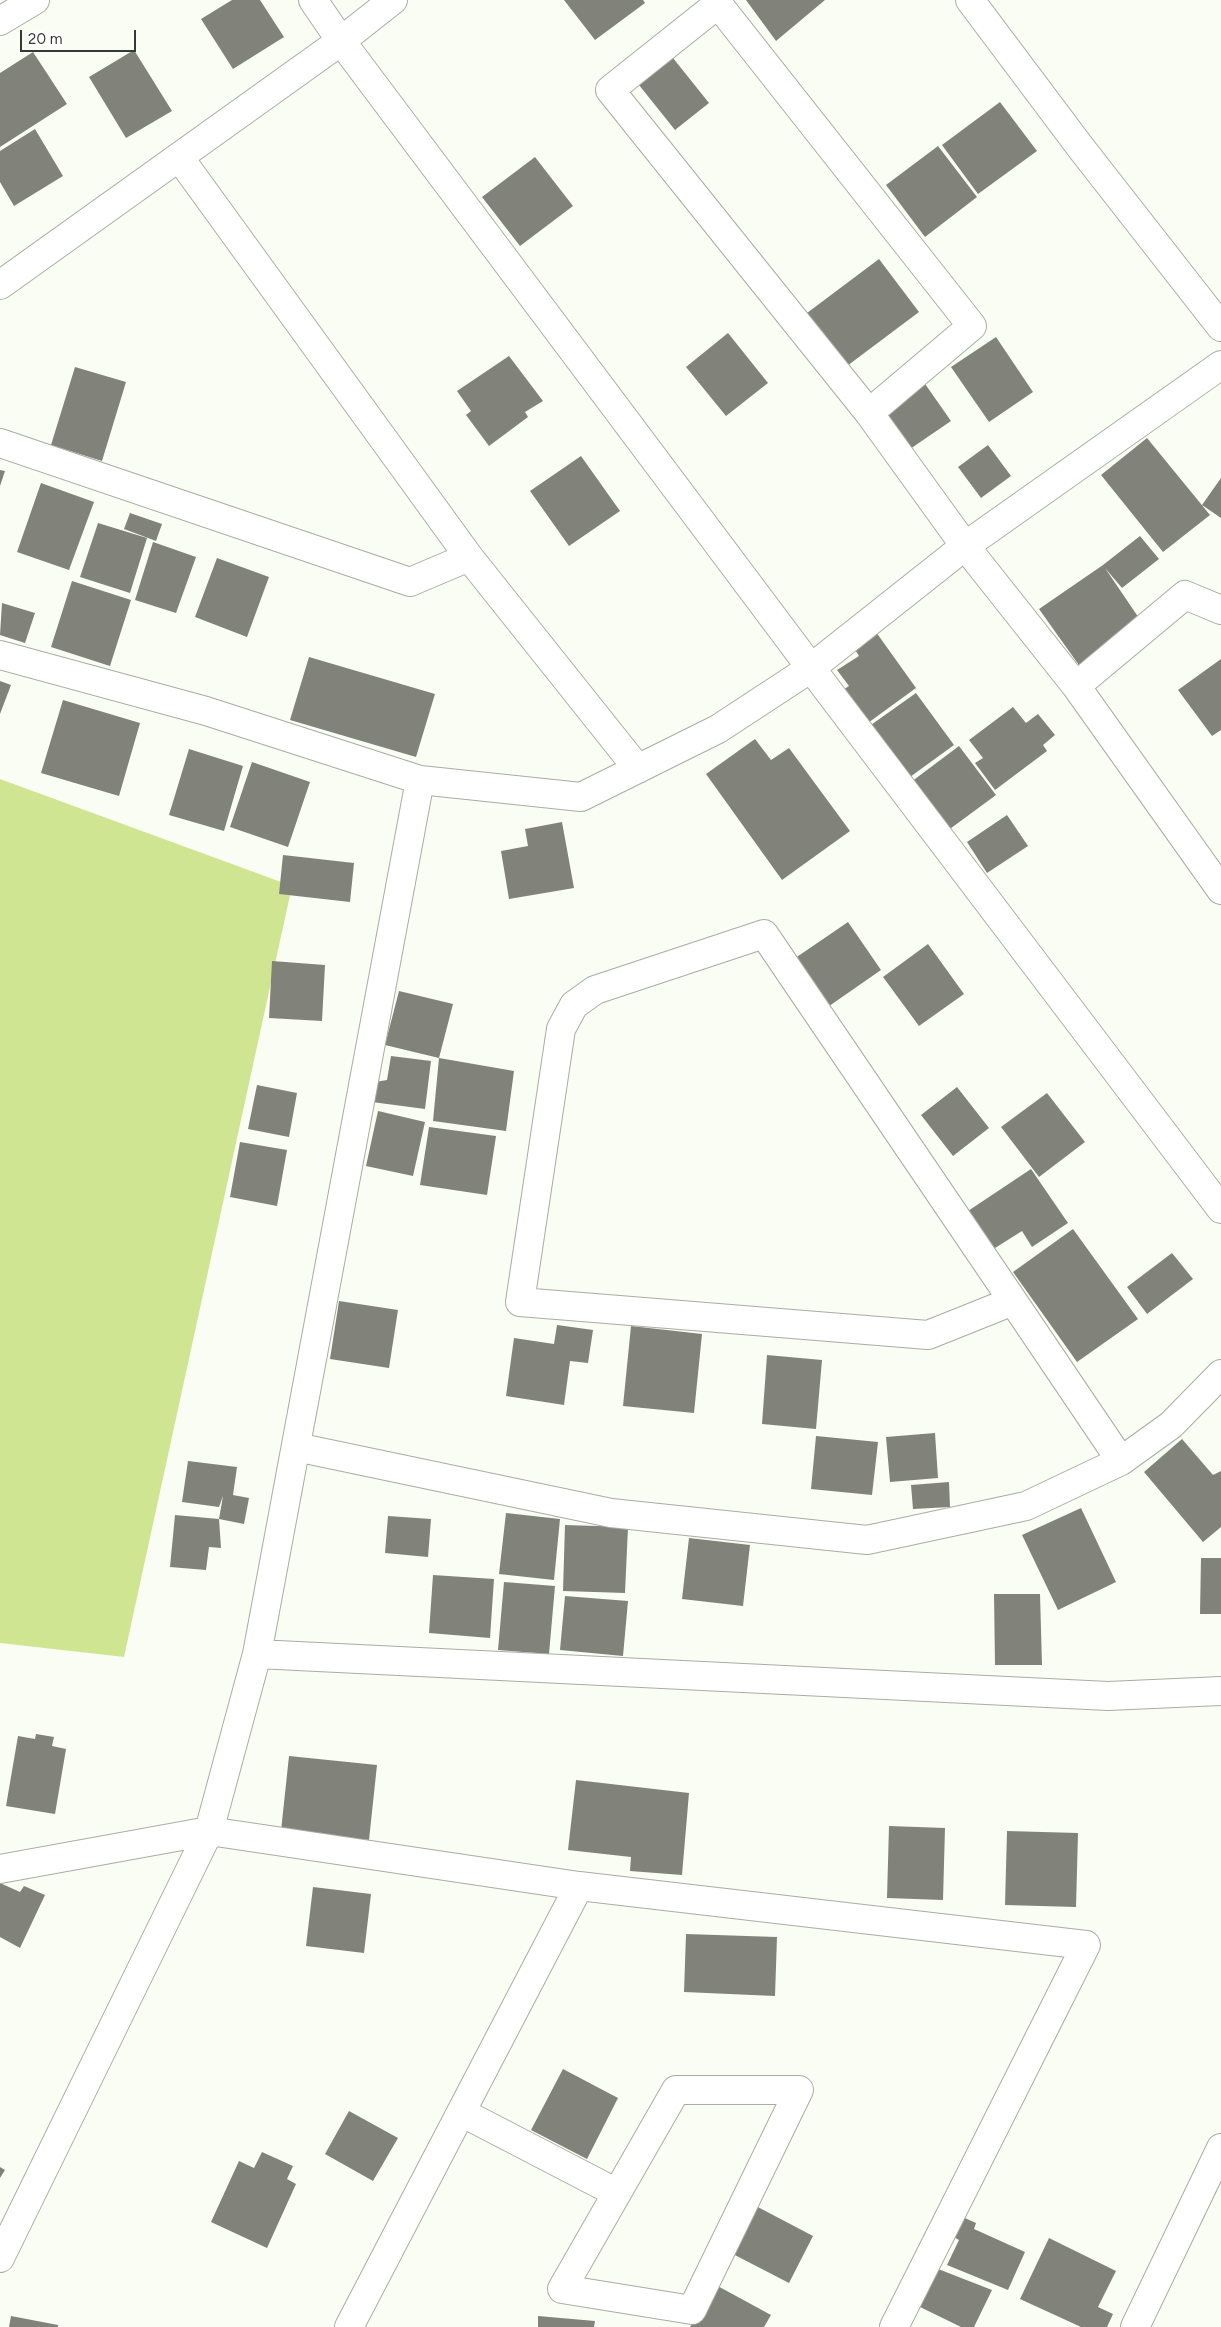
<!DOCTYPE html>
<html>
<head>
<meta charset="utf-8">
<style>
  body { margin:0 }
  #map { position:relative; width:1221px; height:2327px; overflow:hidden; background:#fafdf3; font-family:Figtree,sans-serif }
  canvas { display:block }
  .scale { position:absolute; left:20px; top:30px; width:116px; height:22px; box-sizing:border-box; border:2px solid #383936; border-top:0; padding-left:6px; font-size:15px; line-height:18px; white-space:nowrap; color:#383936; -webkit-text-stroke:4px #fff; paint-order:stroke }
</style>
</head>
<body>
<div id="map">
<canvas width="1221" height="2327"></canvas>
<div class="scale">20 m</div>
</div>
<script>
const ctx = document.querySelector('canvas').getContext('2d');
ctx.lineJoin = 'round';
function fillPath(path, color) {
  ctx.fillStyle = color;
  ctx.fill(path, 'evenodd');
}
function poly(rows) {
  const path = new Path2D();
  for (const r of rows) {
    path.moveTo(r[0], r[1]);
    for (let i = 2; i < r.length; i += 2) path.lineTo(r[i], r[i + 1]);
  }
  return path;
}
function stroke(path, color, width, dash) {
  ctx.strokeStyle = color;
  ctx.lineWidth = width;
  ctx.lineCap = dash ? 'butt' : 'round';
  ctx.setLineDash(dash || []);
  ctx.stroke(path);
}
const water = poly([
  [0,779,292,886,124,1657,0,1643]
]);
const building = poly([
  [232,0,260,0,284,37,233,69,201,19],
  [564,0,643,0,645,3,595,40],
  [746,0,825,0,776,41],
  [134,50,172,111,126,138,89,77],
  [33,52,67,104,0,147,0,73],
  [669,53,709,103,675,130,635,80],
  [1000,102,1037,151,978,194,942,145],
  [35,129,63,176,14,206,0,182,0,151],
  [938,146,977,197,925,237,886,185],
  [535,157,573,206,520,246,482,197],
  [879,259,919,312,843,369,803,316],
  [728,333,768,383,726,416,686,367],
  [996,337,1033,392,989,422,951,367],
  [509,356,543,401,525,412,528,417,489,446,466,415,471,411,457,391],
  [75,367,126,382,102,461,51,445],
  [923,381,951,421,910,449,882,408],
  [1147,438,1210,515,1163,552,1101,475],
  [988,445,1011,476,981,498,958,467],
  [581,456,620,511,569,546,530,491],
  [0,470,5,471,0,486],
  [1221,478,1221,518,1202,505],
  [41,483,94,502,69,570,17,552],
  [130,513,162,524,156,541,124,529],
  [98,523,147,538,130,593,80,577],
  [1140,536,1159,559,1122,588,1105,568,1143,624,1081,668,1039,609,1103,565],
  [153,542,196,557,176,613,135,600],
  [217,558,269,577,247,637,195,617],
  [72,581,131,600,110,666,51,647],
  [2,603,35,613,25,643,0,635],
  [876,632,916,688,861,728,837,694,849,686,837,670,859,656,854,648],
  [309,657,435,694,416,757,290,720],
  [1221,659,1221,730,1212,736,1178,690],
  [0,681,11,685,0,714],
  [916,693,954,745,899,785,861,732],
  [63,700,140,723,119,796,41,773],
  [1013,707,1026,723,1038,714,1055,735,1043,745,1047,751,995,790,975,763,983,758,969,740],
  [755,739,771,760,789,748,850,831,782,880,706,774],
  [959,746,996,795,939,837,903,788],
  [189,749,243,766,224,831,169,815],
  [252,762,310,782,288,847,230,827],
  [1007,815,1028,846,987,873,967,842],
  [562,822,574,888,509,899,501,851,528,846,525,829],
  [283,855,354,863,350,902,279,894],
  [848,922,881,970,822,1011,788,963],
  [928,944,964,994,919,1026,883,977],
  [272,961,325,965,322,1021,269,1018],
  [399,991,453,1004,439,1058,385,1045],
  [391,1056,431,1061,425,1109,372,1102,375,1082,387,1080],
  [439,1058,514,1071,506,1131,433,1121],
  [257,1085,297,1093,289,1137,248,1129],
  [957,1087,989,1128,953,1156,921,1115],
  [1047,1093,1085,1142,1039,1177,1001,1127],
  [378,1111,425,1122,413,1176,366,1166],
  [429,1127,496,1136,487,1195,420,1185],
  [240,1142,287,1150,277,1206,230,1197],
  [1031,1169,1068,1223,1032,1247,1022,1231,984,1255,959,1217],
  [1073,1229,1138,1319,1077,1362,1013,1272],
  [1172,1253,1193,1279,1147,1314,1127,1287],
  [339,1301,398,1310,389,1368,330,1359],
  [557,1325,593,1330,588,1363,570,1361,564,1405,506,1396,514,1338,554,1344],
  [631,1326,702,1334,694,1413,623,1406],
  [767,1355,822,1360,816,1429,762,1424],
  [935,1433,938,1478,890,1482,886,1437],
  [816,1436,878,1442,872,1495,811,1489],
  [1182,1439,1213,1475,1221,1471,1221,1527,1203,1542,1144,1472],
  [188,1461,237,1467,233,1495,249,1498,244,1524,219,1519,223,1496,219,1507,182,1502],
  [949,1482,950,1507,913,1509,911,1485],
  [1081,1508,1116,1582,1058,1610,1022,1535],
  [506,1513,560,1519,554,1580,499,1574],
  [175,1515,219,1519,221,1548,209,1547,206,1570,170,1567],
  [388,1516,431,1519,428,1557,385,1553],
  [565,1525,628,1527,625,1593,563,1591],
  [689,1538,750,1545,743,1606,682,1599],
  [1201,1558,1221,1558,1221,1614,1200,1614],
  [433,1575,494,1579,490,1638,429,1633],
  [504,1582,555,1586,549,1654,498,1650],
  [994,1594,1040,1594,1042,1665,995,1665],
  [565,1596,628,1601,623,1656,560,1650],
  [36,1734,54,1737,52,1746,66,1749,55,1814,6,1806,18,1736,35,1739],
  [289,1756,377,1765,369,1840,281,1831],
  [576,1780,689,1793,682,1875,630,1871,631,1857,568,1850],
  [889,1826,945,1828,943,1900,887,1898],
  [1007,1831,1078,1833,1076,1907,1005,1905],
  [0,1883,20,1892,24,1886,45,1895,20,1948,0,1937],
  [313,1887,371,1894,364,1953,306,1946],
  [686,1934,777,1937,775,1996,684,1992],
  [563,2069,618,2098,587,2159,531,2130],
  [349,2111,398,2138,373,2181,325,2154],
  [262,2152,293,2166,287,2179,296,2184,267,2248,211,2222,239,2161,254,2168],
  [0,2167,5,2170,0,2178],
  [754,2205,813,2236,789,2283,729,2252],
  [958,2215,976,2223,974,2229,1025,2252,1008,2290,947,2265,959,2240,948,2234],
  [1049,2238,1116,2271,1098,2307,1113,2314,1107,2327,1081,2327,1020,2299],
  [933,2267,992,2290,974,2327,961,2327,916,2305],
  [714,2284,771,2315,764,2327,690,2327],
  [11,2316,58,2325,58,2327,9,2327],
  [538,2316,595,2321,594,2327,538,2327]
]);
const minor = poly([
  [313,0,341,41,811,668,1221,1209],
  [970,0,1081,148,1221,327],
  [0,21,35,0],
  [179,157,469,557],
  [0,285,341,41,393,0],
  [869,413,972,326,718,4,610,90,869,413,965,546,1076,686,1221,890],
  [0,443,410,582,469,557,638,769],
  [0,655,206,711,420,780,581,797,718,729,811,668,965,546,1221,365],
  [1076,686,1185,595,1221,610],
  [1013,1301,928,1335,520,1302,561,1029,574,1005,595,990,764,934,1013,1301,1121,1461],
  [296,1447,611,1513,867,1540,1026,1506,1121,1461,1171,1425,1221,1374],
  [257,1654,1108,1696,1221,1691],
  [0,1869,209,1831,579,1886,1086,1945,894,2327],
  [676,2090,799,2090,692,2310,562,2289,676,2090],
  [461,2112,617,2193],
  [0,2258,209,1831,257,1654,420,780],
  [349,2327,579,1886],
  [1135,2327,1221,2148]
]);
fillPath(water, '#d0e592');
fillPath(building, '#81837b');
stroke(minor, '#aaaca4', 30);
stroke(minor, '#fff', 28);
</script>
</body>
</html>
